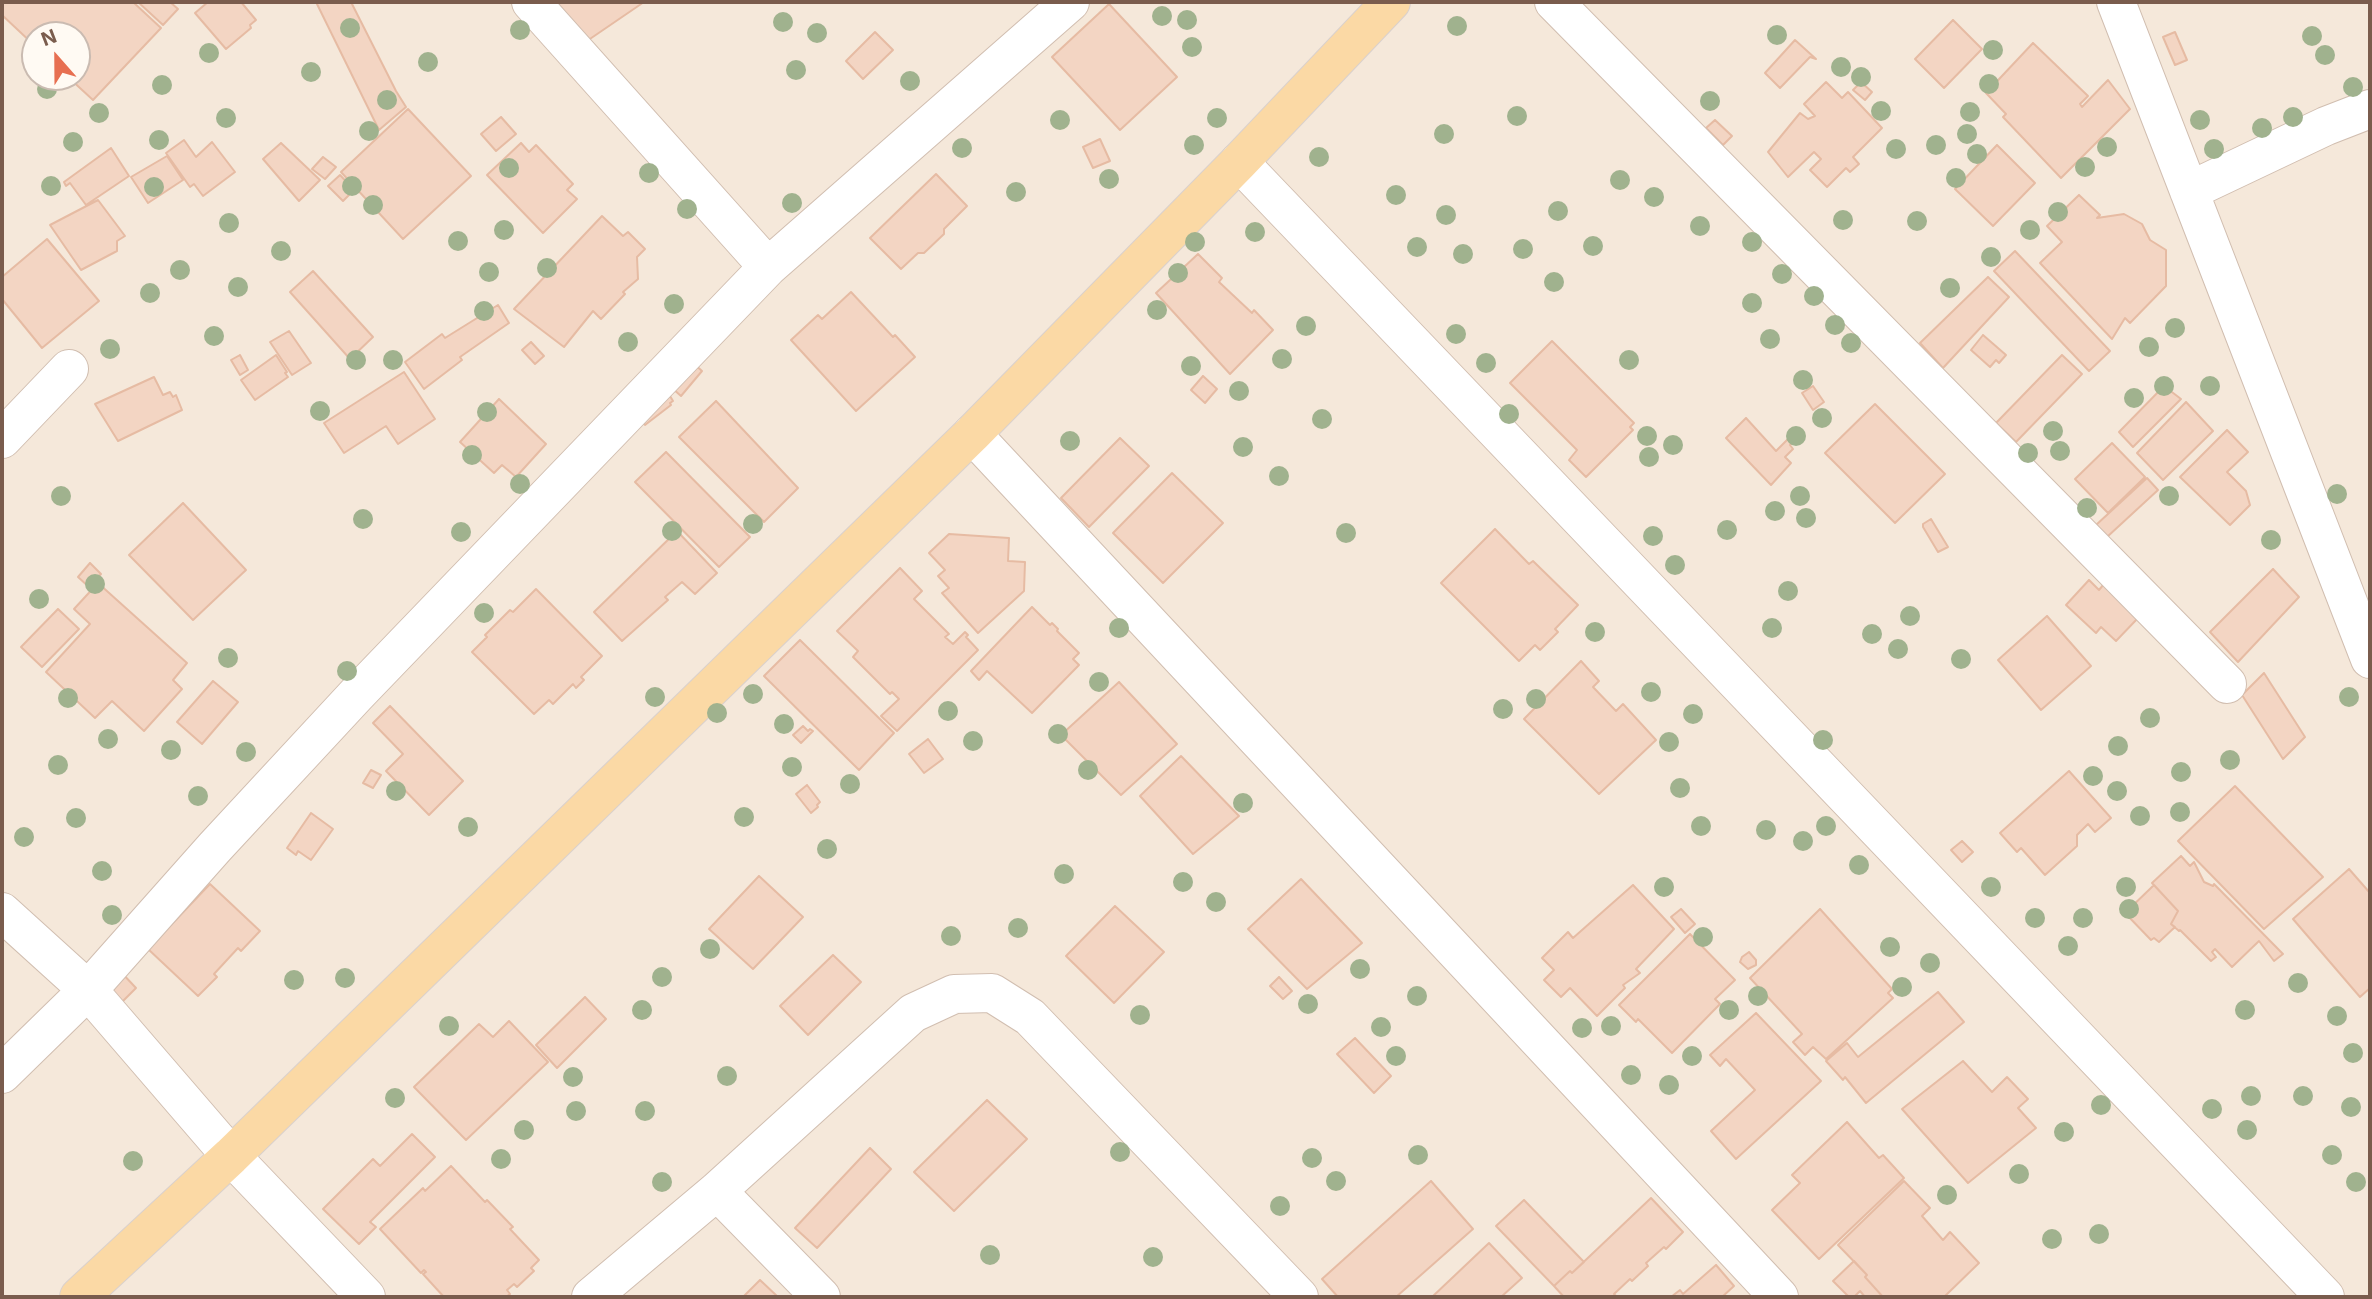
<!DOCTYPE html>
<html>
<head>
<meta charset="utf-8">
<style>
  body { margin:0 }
  #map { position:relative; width:2372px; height:1299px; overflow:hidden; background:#fdf6ec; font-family:Inter,sans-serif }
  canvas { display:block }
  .frame { position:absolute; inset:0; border:4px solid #7a5c4d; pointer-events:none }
  .north { position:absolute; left:21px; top:21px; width:70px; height:70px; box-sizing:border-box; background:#fffaf3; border:2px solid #cabbb1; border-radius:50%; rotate:339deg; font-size:19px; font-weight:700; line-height:28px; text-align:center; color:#7a5c4d }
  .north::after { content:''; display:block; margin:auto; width:24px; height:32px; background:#e76f51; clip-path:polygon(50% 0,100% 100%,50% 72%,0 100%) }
</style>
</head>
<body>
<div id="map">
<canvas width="2372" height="1299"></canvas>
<div class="frame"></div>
<div class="north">N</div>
</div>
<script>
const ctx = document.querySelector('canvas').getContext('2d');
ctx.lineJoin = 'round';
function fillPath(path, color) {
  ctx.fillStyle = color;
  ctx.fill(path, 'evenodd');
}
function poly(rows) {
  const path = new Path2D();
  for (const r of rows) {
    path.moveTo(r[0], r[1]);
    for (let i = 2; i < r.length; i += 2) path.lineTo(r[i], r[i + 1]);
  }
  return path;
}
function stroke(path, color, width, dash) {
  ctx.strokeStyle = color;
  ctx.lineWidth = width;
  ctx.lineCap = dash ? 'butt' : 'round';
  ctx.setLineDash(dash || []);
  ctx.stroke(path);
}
const residential = poly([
  [2,2,2370,2,2370,1297,2,1297],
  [35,35,77,35,77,77,35,77]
]);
const building = poly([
  [2,2,133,2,161,28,93,100,68,77,77,77,77,35,35,35,35,46,2,15,2,2],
  [138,2,170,2,178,9,163,25,138,2],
  [208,2,241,2,256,20,250,25,251,28,226,49,195,13,208,2],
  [316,2,351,2,396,91,406,107,379,130,316,2],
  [556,2,644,2,584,43,556,2],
  [1109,4,1177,77,1120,130,1052,57,1109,4],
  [1953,20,1982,49,1944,88,1915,59,1953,20],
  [875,32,893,50,863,79,846,61,875,32],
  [2175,32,2187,60,2175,65,2163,37,2175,32],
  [1795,40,1816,59,1810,57,1780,88,1765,73,1795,40],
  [2033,43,2088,96,2080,104,2082,107,2108,80,2130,109,2061,178,2003,117,2006,114,1986,93,2033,43],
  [1826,82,1842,98,1848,92,1882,128,1853,157,1859,164,1850,172,1846,168,1827,187,1810,170,1821,159,1814,152,1788,177,1768,152,1800,113,1808,119,1815,116,1804,104,1826,82],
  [1861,82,1872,92,1865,100,1853,90,1861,82],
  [408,109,471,176,403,239,341,172,408,109],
  [501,117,516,134,496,151,481,134,501,117],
  [1715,120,1732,136,1723,145,1706,128,1715,120],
  [1100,139,1110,161,1093,168,1083,147,1100,139],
  [184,140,196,157,212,142,235,172,203,196,194,184,190,187,166,153,184,140],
  [281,143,320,180,299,201,263,159,281,143],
  [521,143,529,152,536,145,573,184,567,190,577,199,543,233,487,175,521,143],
  [1997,145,2035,183,1993,226,1955,189,1997,145],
  [111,148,129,176,86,205,70,183,66,186,64,182,111,148],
  [167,156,183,180,148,203,131,177,167,156],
  [323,157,336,167,325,179,312,169,323,157],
  [936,174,967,206,944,229,944,234,924,253,918,253,901,269,870,238,936,174],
  [340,175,354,190,343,201,328,186,340,175],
  [2079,195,2100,215,2097,218,2124,214,2142,224,2150,240,2166,250,2166,286,2130,323,2125,318,2112,339,2040,263,2062,242,2047,226,2079,195],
  [98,200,125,236,117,241,117,251,81,270,50,225,98,200],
  [602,216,623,236,628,232,645,249,637,257,638,279,623,292,625,294,601,319,593,311,564,347,514,309,602,216],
  [47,239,99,301,42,348,2,299,2,277,47,239],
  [2015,251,2110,351,2089,371,1994,271,2015,251],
  [1198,254,1222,278,1219,282,1252,313,1254,310,1273,330,1230,374,1156,293,1198,254],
  [313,271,373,337,350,359,290,292,313,271],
  [1988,277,2009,297,1943,368,1920,343,1988,277],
  [851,292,893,337,895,335,915,357,856,411,791,340,818,315,822,319,851,292],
  [498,305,509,323,460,357,462,360,424,389,405,362,442,334,445,338,498,305],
  [289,331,311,363,292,375,270,342,289,331],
  [1983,335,2006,355,1999,363,1996,360,1990,367,1971,350,1983,335],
  [1552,341,1634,423,1630,427,1633,430,1586,477,1569,460,1577,450,1510,383,1552,341],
  [531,342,544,356,535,364,522,350,531,342],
  [240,355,248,370,240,375,231,360,240,355],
  [276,355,287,372,285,373,288,377,255,400,241,380,276,355],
  [2062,355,2082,374,2016,442,1996,423,2062,355],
  [692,362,702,371,681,396,672,388,692,362],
  [404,372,435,419,398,444,386,426,344,453,324,423,404,372],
  [1203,376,1217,389,1205,403,1191,390,1203,376],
  [154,377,163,395,170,392,173,397,176,395,182,410,118,441,95,404,154,377],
  [1813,386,1824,402,1813,410,1802,393,1813,386],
  [2164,386,2181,399,2133,447,2119,432,2164,386],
  [670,396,673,401,670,403,671,405,645,425,637,413,670,396],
  [499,399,546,444,516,477,502,465,494,473,460,442,499,399],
  [716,401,798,488,764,522,679,437,716,401],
  [2186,402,2213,431,2163,480,2137,453,2186,402],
  [1875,404,1945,474,1895,523,1825,453,1875,404],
  [1746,418,1776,451,1788,439,1792,443,1790,445,1793,449,1785,457,1791,463,1771,485,1726,438,1746,418],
  [2227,430,2248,452,2227,472,2246,491,2250,505,2230,525,2180,477,2227,430],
  [1120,438,1149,466,1089,527,1061,498,1120,438],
  [2112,443,2145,477,2108,513,2075,479,2112,443],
  [666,452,750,537,719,567,635,482,666,452],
  [1172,473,1223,523,1163,583,1113,533,1172,473],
  [2147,478,2158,490,2107,537,2096,525,2147,478],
  [183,503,246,570,193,620,129,555,183,503],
  [1931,519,1948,547,1938,552,1923,527,1923,524,1931,519],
  [1495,529,1529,564,1533,561,1578,605,1555,629,1558,632,1540,650,1535,645,1519,661,1441,583,1495,529],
  [677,531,717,573,695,594,682,582,665,597,668,600,622,641,594,612,677,531],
  [949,534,1009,538,1008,561,1025,562,1024,591,978,633,942,593,949,588,938,576,945,570,929,553,949,534],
  [90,563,101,574,89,587,78,577,90,563],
  [900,568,922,591,914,599,949,634,945,637,953,644,965,632,968,635,966,637,978,650,897,731,881,716,899,699,892,692,890,694,853,657,858,651,837,631,900,568],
  [2273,569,2299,597,2238,662,2210,632,2273,569],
  [2089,580,2099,590,2104,584,2138,618,2116,641,2101,627,2096,633,2066,605,2089,580],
  [98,583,187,663,173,680,182,689,144,731,112,701,95,718,46,672,90,624,74,609,98,583],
  [536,589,602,656,581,677,584,680,576,688,573,684,553,704,549,700,534,714,472,652,487,637,485,635,510,610,513,612,536,589],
  [1032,607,1050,625,1052,623,1058,629,1057,631,1079,653,1073,659,1079,665,1032,713,987,671,979,680,971,671,1032,607],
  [58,609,79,629,42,667,21,647,58,609],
  [2047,616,2091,666,2041,710,1998,660,2047,616],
  [800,640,894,733,859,770,764,676,800,640],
  [1581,661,1599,681,1593,687,1616,711,1623,704,1656,740,1599,794,1524,719,1581,661],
  [2264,673,2305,737,2283,759,2242,695,2264,673],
  [213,681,238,702,202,744,177,722,213,681],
  [1119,682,1177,744,1121,795,1061,735,1119,682],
  [390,706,463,781,429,815,386,771,403,754,373,723,390,706],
  [803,726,808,731,810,729,813,731,801,743,793,735,803,726],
  [928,739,943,759,924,773,909,754,928,739],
  [1181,756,1239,816,1193,854,1140,796,1181,756],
  [371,770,381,775,373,788,363,783,371,770],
  [2069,771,2111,818,2095,832,2088,824,2077,835,2077,846,2045,875,2021,848,2017,852,2000,833,2069,771],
  [807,785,820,802,817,805,818,807,811,813,796,794,807,785],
  [2235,786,2323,877,2264,929,2178,841,2235,786],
  [311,813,333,829,311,860,298,851,296,855,287,848,311,813],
  [1962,841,1973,852,1962,862,1951,850,1962,841],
  [2181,856,2190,866,2194,862,2204,882,2213,886,2214,884,2283,954,2274,961,2259,941,2232,967,2215,949,2212,952,2216,957,2211,961,2180,930,2179,931,2171,924,2178,911,2152,883,2181,856],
  [2349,869,2370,893,2370,988,2360,997,2293,919,2349,869],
  [759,876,803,917,753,969,709,929,759,876],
  [1301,879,1362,943,1307,989,1248,929,1301,879],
  [210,884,260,931,241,951,238,948,214,974,217,977,198,996,148,949,210,884],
  [1633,885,1674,929,1636,969,1640,973,1623,985,1625,988,1597,1016,1570,988,1561,997,1544,980,1554,970,1542,958,1568,932,1573,938,1633,885],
  [2154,885,2178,911,2171,924,2175,927,2159,942,2154,938,2151,940,2125,913,2154,885],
  [1115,906,1164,952,1114,1003,1066,956,1115,906],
  [1681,909,1695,924,1685,933,1671,917,1681,909],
  [1820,909,1892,989,1888,993,1893,998,1826,1059,1813,1047,1805,1055,1793,1042,1802,1034,1750,978,1820,909],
  [1690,934,1735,980,1715,999,1720,1004,1672,1053,1638,1019,1636,1022,1619,1005,1690,934],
  [1749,952,1756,960,1756,965,1748,969,1740,962,1742,957,1749,952],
  [833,955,861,982,808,1035,780,1006,833,955],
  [119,970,136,988,122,1002,105,984,119,970],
  [1279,977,1292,991,1283,999,1270,986,1279,977],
  [1938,992,1964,1022,1866,1103,1845,1077,1843,1080,1826,1061,1847,1043,1858,1057,1938,992],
  [585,997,606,1019,557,1068,536,1045,585,997],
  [1756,1013,1821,1081,1736,1159,1711,1131,1755,1090,1726,1059,1720,1066,1710,1055,1756,1013],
  [509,1021,548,1062,466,1140,414,1087,479,1024,493,1037,509,1021],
  [1355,1038,1391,1076,1374,1093,1337,1054,1355,1038],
  [1963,1061,1992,1092,2007,1077,2028,1099,2018,1108,2036,1128,1968,1183,1902,1109,1963,1061],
  [987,1100,1027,1139,954,1211,914,1172,987,1100],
  [1847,1122,1879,1158,1883,1155,1904,1178,1819,1259,1772,1210,1800,1183,1792,1175,1847,1122],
  [412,1134,435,1157,370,1222,376,1227,359,1244,323,1209,373,1159,380,1166,412,1134],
  [870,1148,891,1169,817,1248,795,1228,870,1148],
  [451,1166,485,1202,487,1200,513,1227,510,1229,539,1260,531,1268,534,1271,517,1287,514,1284,507,1290,510,1294,506,1297,444,1297,423,1274,426,1272,424,1270,421,1273,380,1229,423,1188,425,1191,451,1166],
  [1431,1181,1473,1229,1396,1297,1338,1297,1322,1279,1431,1181],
  [1904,1181,1930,1208,1922,1216,1943,1240,1950,1232,1979,1263,1944,1297,1883,1297,1865,1277,1867,1275,1838,1245,1904,1181],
  [1651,1198,1683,1232,1666,1249,1664,1247,1646,1263,1648,1266,1632,1281,1630,1279,1614,1294,1617,1297,1564,1297,1554,1286,1570,1271,1572,1273,1651,1198],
  [1524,1200,1584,1262,1572,1273,1570,1271,1554,1286,1496,1226,1524,1200],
  [1489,1243,1522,1278,1501,1297,1432,1297,1489,1243],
  [1854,1261,1867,1275,1865,1277,1883,1297,1865,1297,1860,1291,1854,1297,1849,1297,1833,1281,1854,1261],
  [1716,1265,1734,1286,1722,1297,1671,1297,1680,1290,1683,1294,1716,1265],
  [760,1280,778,1297,743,1297,760,1280]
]);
const minor = poly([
  [531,2,768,267],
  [1554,2,2227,684],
  [2116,2,2370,659],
  [1239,162,2325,1297],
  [2189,191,2326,126,2370,109],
  [972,434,1779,1297],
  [2,439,69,369],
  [2,912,88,990,231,1156,366,1297],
  [2,1074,88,990,215,847,356,695,768,267,1070,2],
  [717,1191,821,1297],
  [591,1297,717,1191,913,1013,954,994,992,993,1030,1017,1299,1297]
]);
const major = poly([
  [79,1297,231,1156,972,434,1239,162,1391,2]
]);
const trees = [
  [1162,16],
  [1187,20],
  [783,22],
  [1457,26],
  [350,28],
  [520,30],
  [817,33],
  [1777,35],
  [2312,36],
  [1192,47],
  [1993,50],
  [209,53],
  [2325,55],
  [428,62],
  [1841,67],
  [796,70],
  [311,72],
  [1861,77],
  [910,81],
  [1989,84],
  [162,85],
  [2353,87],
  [47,89],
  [387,100],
  [1710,101],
  [1881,111],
  [1970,112],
  [99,113],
  [1517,116],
  [2293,117],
  [226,118],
  [1217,118],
  [1060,120],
  [2200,120],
  [2262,128],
  [369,131],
  [1444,134],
  [1967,134],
  [159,140],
  [73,142],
  [1194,145],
  [1936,145],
  [2107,147],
  [962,148],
  [1896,149],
  [2214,149],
  [1977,154],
  [1319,157],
  [2085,167],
  [509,168],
  [649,173],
  [1956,178],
  [1109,179],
  [1620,180],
  [51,186],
  [352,186],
  [154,187],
  [1016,192],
  [1396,195],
  [1654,197],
  [792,203],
  [373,205],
  [687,209],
  [1558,211],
  [2058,212],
  [1446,215],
  [1843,220],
  [1917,221],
  [229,223],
  [1700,226],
  [504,230],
  [2030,230],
  [1255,232],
  [458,241],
  [1195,242],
  [1752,242],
  [1593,246],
  [1417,247],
  [1523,249],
  [281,251],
  [1463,254],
  [1991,257],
  [547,268],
  [180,270],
  [489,272],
  [1178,273],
  [1782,274],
  [1554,282],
  [238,287],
  [1950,288],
  [150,293],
  [1814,296],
  [1752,303],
  [674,304],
  [1157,310],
  [484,311],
  [1835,325],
  [1306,326],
  [2175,328],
  [1456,334],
  [214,336],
  [1770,339],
  [628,342],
  [1851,343],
  [2149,347],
  [110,349],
  [1282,359],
  [356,360],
  [393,360],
  [1629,360],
  [1486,363],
  [1191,366],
  [1803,380],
  [2164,386],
  [2210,386],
  [1239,391],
  [2134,398],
  [320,411],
  [487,412],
  [1509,414],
  [1822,418],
  [1322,419],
  [2053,431],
  [1647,436],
  [1796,436],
  [1070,441],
  [1673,445],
  [1243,447],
  [2060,451],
  [2028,453],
  [472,455],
  [1649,457],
  [1279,476],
  [520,484],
  [2337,494],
  [61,496],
  [1800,496],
  [2169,496],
  [2087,508],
  [1775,511],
  [1806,518],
  [363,519],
  [753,524],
  [1727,530],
  [672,531],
  [461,532],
  [1346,533],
  [1653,536],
  [2271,540],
  [1675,565],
  [95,584],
  [1788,591],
  [39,599],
  [484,613],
  [1910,616],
  [1119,628],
  [1772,628],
  [1595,632],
  [1872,634],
  [1898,649],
  [228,658],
  [1961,659],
  [347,671],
  [1099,682],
  [1651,692],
  [753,694],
  [655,697],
  [2349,697],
  [68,698],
  [1536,699],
  [1503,709],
  [948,711],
  [717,713],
  [1693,714],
  [2150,718],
  [784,724],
  [1058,734],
  [108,739],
  [1823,740],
  [973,741],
  [1669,742],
  [2118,746],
  [171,750],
  [246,752],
  [2230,760],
  [58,765],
  [792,767],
  [1088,770],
  [2181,772],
  [2093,776],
  [850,784],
  [1680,788],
  [396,791],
  [2117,791],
  [198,796],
  [1243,803],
  [2180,812],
  [2140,816],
  [744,817],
  [76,818],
  [1701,826],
  [1826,826],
  [468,827],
  [1766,830],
  [24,837],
  [1803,841],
  [827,849],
  [1859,865],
  [102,871],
  [1064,874],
  [1183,882],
  [1664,887],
  [1991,887],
  [2126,887],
  [1216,902],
  [2129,909],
  [112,915],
  [2035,918],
  [2083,918],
  [1018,928],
  [951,936],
  [1703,937],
  [2068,946],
  [1890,947],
  [710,949],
  [1930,963],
  [1360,969],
  [662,977],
  [345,978],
  [294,980],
  [2298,983],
  [1902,987],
  [1417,996],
  [1758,996],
  [1308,1004],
  [642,1010],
  [1729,1010],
  [2245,1010],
  [1140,1015],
  [2337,1016],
  [449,1026],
  [1611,1026],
  [1381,1027],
  [1582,1028],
  [2353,1053],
  [1396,1056],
  [1692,1056],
  [1631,1075],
  [727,1076],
  [573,1077],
  [1669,1085],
  [2251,1096],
  [2303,1096],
  [395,1098],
  [2101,1105],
  [2351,1107],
  [2212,1109],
  [576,1111],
  [645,1111],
  [524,1130],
  [2247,1130],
  [2064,1132],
  [1120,1152],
  [1418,1155],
  [2332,1155],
  [1312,1158],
  [501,1159],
  [133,1161],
  [2019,1174],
  [1336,1181],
  [662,1182],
  [2356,1182],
  [1947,1195],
  [1280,1206],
  [2099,1234],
  [2052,1239],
  [990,1255],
  [1153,1257]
];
fillPath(residential, '#f5e8da');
fillPath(building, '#f3d5c3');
stroke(building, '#e6bba3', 2);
stroke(minor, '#d1beb0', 40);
stroke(major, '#dad1cd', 40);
stroke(minor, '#fff', 38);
stroke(major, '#fbd9a5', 38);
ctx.fillStyle = '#a0b28e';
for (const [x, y] of trees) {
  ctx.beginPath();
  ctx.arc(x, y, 10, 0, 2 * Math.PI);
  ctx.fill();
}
</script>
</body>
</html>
